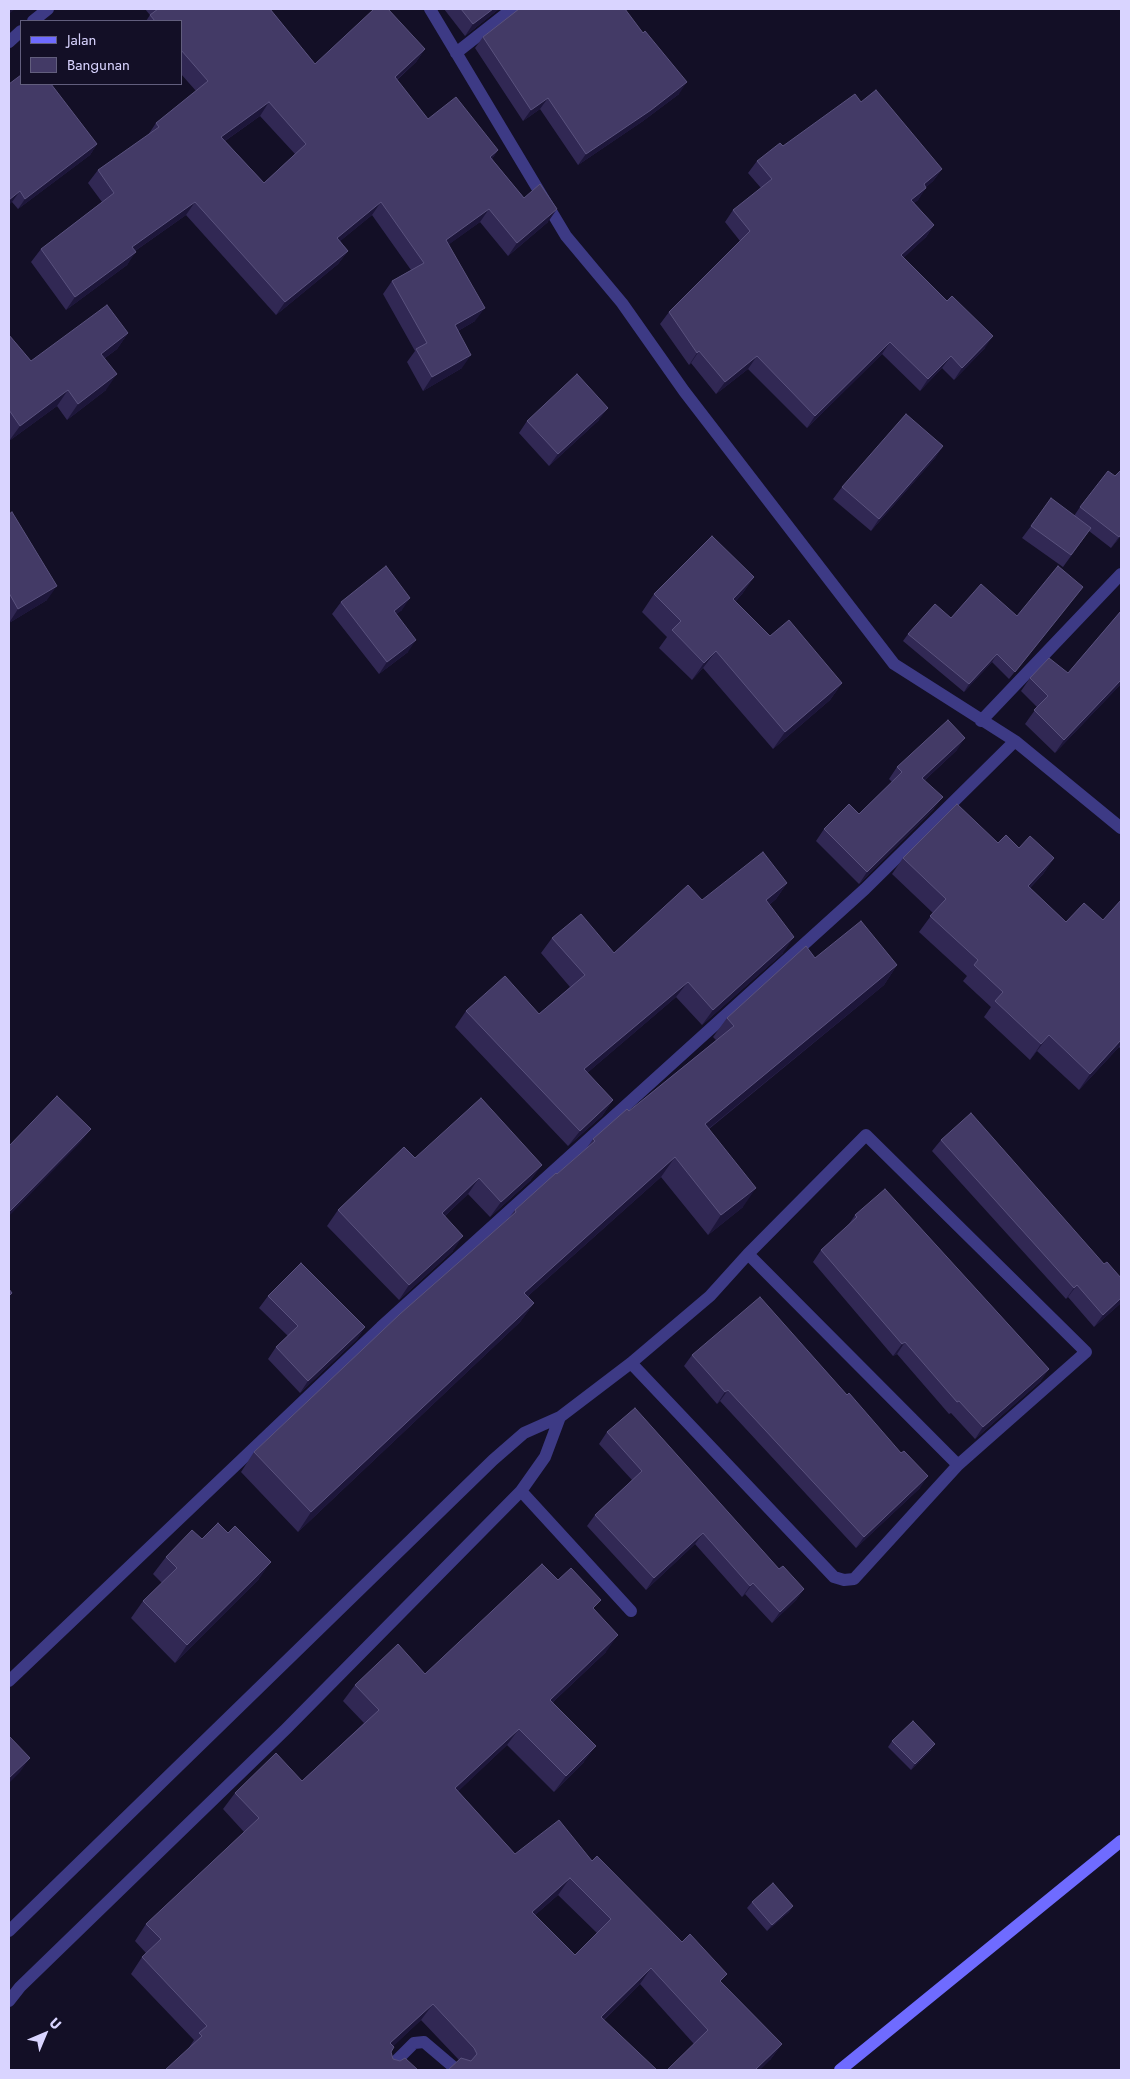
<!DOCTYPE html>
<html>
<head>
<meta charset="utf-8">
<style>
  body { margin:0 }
  #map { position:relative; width:1130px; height:2079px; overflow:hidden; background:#130f26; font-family:Jost,sans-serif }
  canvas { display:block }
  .frame { position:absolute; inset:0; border:10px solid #d9d4ff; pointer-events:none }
  .legend { position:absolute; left:20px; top:20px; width:162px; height:65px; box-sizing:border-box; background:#130f26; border:1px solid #625e7d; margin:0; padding:6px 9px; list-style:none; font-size:15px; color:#d9d4ff }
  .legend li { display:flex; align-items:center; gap:10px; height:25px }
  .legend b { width:25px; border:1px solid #625e7d }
  .north { position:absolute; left:20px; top:2009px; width:50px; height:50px; -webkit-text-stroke:4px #130f26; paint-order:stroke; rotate:45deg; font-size:14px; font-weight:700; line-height:20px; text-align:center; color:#d9d4ff }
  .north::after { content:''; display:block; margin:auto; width:18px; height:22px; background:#d9d4ff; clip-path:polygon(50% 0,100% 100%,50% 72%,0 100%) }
</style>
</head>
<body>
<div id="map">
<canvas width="1130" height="2079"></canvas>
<div class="frame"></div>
<ul class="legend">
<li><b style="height:6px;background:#6f6bff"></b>Jalan</li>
<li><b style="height:14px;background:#433a66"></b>Bangunan</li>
</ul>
<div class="north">U</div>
</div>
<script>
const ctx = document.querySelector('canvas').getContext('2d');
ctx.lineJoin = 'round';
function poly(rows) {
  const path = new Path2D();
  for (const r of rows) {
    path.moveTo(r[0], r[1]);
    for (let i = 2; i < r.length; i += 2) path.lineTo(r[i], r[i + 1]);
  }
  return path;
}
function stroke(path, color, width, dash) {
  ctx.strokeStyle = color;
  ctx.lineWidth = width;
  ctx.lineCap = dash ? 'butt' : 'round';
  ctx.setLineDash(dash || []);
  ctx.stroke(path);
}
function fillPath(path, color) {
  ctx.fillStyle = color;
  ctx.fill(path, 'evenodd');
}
const street = poly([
  [430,9,566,236,622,303,684,391,894,664,1015,741,1121,828],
  [33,21,48,9],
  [9,42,21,31],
  [456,53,512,9],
  [981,721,1121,574],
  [748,1254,958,1465],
  [521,1491,631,1611],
  [9,1681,381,1327,865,889,1015,741],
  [9,1931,493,1460,524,1433,560,1417,631,1363,710,1296,748,1254,866,1135,1086,1352,958,1465,854,1579,844,1580,834,1577,631,1363],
  [9,2001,20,1987,286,1729,521,1491,545,1457,560,1417],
  [387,2070,414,2043,424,2042,457,2070]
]);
const secondary = poly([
  [840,2070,1121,1841]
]);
const wall = poly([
  [145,9,270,9,315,64,425,49,416,62,397,80,428,119,498,150,492,159,524,198,548,222,508,256,480,222,449,244,475,321,458,331,462,368,423,391,407,362,415,351,383,294,392,281,411,270,372,215,340,241,348,251,338,264,276,315,186,215,135,251,127,265,66,310,31,262,41,249,102,202,88,183,98,170,148,135,156,123,196,91,181,74,181,21,146,21,150,15],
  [260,116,295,154,264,183,225,141],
  [444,9,499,9,465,36],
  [483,37,679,94,643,121,578,165,540,109,523,121,475,48],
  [9,84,97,144,90,155,18,209,12,202],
  [861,102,942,169,933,181,926,187,918,200,914,203,934,225,926,237,903,258,985,348,954,380,942,368,920,391,882,354,807,428,748,369,716,394,691,363,689,365,660,324,669,312,740,241,725,222,733,210,761,188,748,173,757,161],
  [128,333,117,349,105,358,106,390,67,420,57,406,9,441,9,335,31,361],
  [599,420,549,466,519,433,527,421],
  [943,446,935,458,871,531,833,499,842,487],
  [1115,476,1121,536,1111,548,1089,531,1063,567,1022,538,1031,526,1074,516,1080,507],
  [9,514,47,600,9,623],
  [754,577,742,594,735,602,770,636,842,683,830,700,773,749,703,668,692,680,659,648,667,637,642,612,654,594],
  [1083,587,1009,679,992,662,964,692,903,641,908,634,951,618,1017,616],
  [341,602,402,610,396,614,408,652,379,674,332,614],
  [1121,611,1121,684,1055,753,1025,724,1037,707,1021,691,1030,678,1068,673],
  [957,750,925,780,934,809,859,884,816,841,824,829,859,814,892,782,889,779,897,767],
  [998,843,1019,848,1054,858,1043,874,1030,888,1066,922,1103,920,1121,900,1121,1049,1119,1047,1079,1090,1037,1051,1030,1060,984,1017,991,1007,963,981,967,976,919,932,933,913,892,874,903,858],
  [787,883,776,899,769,905,783,953,702,1025,676,997,587,1073,613,1100,602,1116,568,1146,455,1027,466,1011,539,1014,570,987,541,953,552,938,614,953,702,900],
  [815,958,897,965,884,985,709,1129,743,1207,708,1235,661,1177,528,1296,534,1303,520,1322,298,1532,241,1472,254,1452,508,1219,515,1210,586,1149,593,1139,629,1111,716,1040,713,1037,727,1018],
  [941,1140,1104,1264,1121,1278,1121,1303,1094,1327,1068,1297,1066,1299,932,1151],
  [415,1158,531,1180,490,1217,468,1194,445,1216,453,1251,399,1300,327,1226,338,1210],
  [855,1215,1041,1381,975,1439,951,1413,949,1414,897,1354,893,1356,813,1262,821,1250,847,1227],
  [268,1296,365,1327,357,1339,300,1393,268,1359,276,1347,288,1336,259,1308],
  [692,1355,847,1395,920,1488,856,1548,720,1401,717,1404,684,1366],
  [607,1432,804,1589,796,1600,772,1623,745,1594,742,1597,695,1544,646,1590,587,1526,595,1515,632,1480,599,1444],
  [228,1533,259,1579,175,1663,131,1618,143,1601,162,1583,153,1574,166,1557,202,1539],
  [558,1580,594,1610,606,1652,553,1702,584,1762,554,1792,507,1745,458,1791,515,1854,592,1861,721,1983,782,2044,770,2060,694,2044,640,1984,604,2020,448,2070,459,2060,421,2020,393,2046,391,2052,393,2059,418,2070,188,2049,194,2040,131,1974,142,1957,146,1953,135,1941,146,1924,244,1832,223,1809,235,1793,302,1781,364,1723,343,1701,355,1685,425,1674],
  [558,1895,597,1933,575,1955,535,1915],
  [892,1741,931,1750,911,1770,888,1747],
  [752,1902,793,1906,789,1912,767,1931,747,1908]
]);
const shadedWall = poly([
  [9,9,15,9,9,14],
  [493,9,499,9,465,36,473,24],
  [425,49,416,62,385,90,395,77],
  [687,82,679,94,643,121,578,165,586,154],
  [548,98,540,109,523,121,531,110],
  [269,102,260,116,212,150,221,137],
  [97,144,90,155,18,209,25,199],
  [498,150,489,163,490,157],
  [942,169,933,181,917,195,926,188,918,200,902,212,911,200,924,184],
  [20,191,12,202,9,205,9,200],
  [195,202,186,215,122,260,132,247],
  [381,202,372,215,328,251,337,238],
  [489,209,480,222,437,253,446,240],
  [557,209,548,222,508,256,517,243],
  [934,225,926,237,893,268,901,255],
  [348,251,338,264,276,315,285,302],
  [136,252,127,265,66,310,75,297],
  [485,308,475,321,446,338,455,325],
  [128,333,117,349,90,369,101,354],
  [993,336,985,348,954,380,962,368],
  [890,342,882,354,807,428,815,416],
  [699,351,691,363,689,365,697,353],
  [471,355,462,368,423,391,432,377],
  [757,356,748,369,716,394,725,382],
  [951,356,942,368,920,391,928,379],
  [117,374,106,390,67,420,78,404],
  [68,390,57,406,9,441,20,426],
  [608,408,599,420,549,466,558,454],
  [943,446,935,458,871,531,879,519],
  [1121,534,1121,536,1111,548],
  [754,577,742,594,721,617,733,599],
  [57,586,47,600,9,623,18,609],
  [410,598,402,610,386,622,394,611],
  [416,640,408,652,379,674,387,662],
  [716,651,703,668,692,680,704,663],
  [997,654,992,662,964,692,969,684],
  [1121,680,1121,684,1055,753,1064,740],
  [842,683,830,700,773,749,785,732],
  [965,738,957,750,914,790,922,778],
  [943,797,934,809,859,884,867,872],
  [1054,858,1043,874,1016,902,1028,886],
  [787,883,776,899,755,916,766,900],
  [794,937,783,953,702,1025,713,1010],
  [897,965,884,985,691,1143,705,1124],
  [688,982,676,997,573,1085,584,1069],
  [1049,1035,1037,1051,1030,1060,1041,1044],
  [1121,1040,1121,1043,1119,1047,1079,1090,1090,1074],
  [613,1100,602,1116,568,1146,580,1131],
  [91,1129,81,1142,9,1216,9,1212],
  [675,1157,661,1177,510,1312,524,1293],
  [542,1165,531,1180,490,1217,501,1202],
  [479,1178,468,1194,431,1229,442,1213],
  [756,1188,743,1207,708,1235,721,1215],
  [463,1236,453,1251,399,1300,409,1285],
  [1077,1285,1068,1297,1066,1299,1074,1288],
  [1121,1298,1121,1303,1094,1327,1103,1315],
  [534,1303,520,1322,298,1532,311,1512],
  [365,1327,357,1339,300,1393,308,1381],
  [905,1342,897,1354,893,1356,902,1344],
  [1049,1369,1041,1381,975,1439,983,1427],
  [728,1390,720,1401,717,1404,725,1392],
  [928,1476,920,1488,856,1548,864,1537],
  [703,1533,695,1544,646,1590,654,1578],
  [271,1562,259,1579,175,1663,187,1645],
  [753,1583,745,1594,742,1597,750,1586],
  [804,1589,796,1600,772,1623,780,1612],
  [618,1635,606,1652,538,1716,550,1700],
  [519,1729,507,1745,444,1805,455,1788],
  [935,1744,931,1750,911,1770,915,1764],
  [596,1746,584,1762,554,1792,566,1776],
  [30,1758,20,1772,9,1783,9,1778],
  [570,1878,558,1895,520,1928,532,1912],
  [793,1906,789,1912,767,1931,772,1925],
  [651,1968,640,1984,589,2034,601,2017],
  [433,2004,421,2020,379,2060,390,2043],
  [782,2044,770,2060,760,2070,755,2070]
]);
const building = poly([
  [158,9,270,9,315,64,374,9,388,9,425,49,395,77,428,119,456,97,498,150,490,157,524,198,540,184,557,209,517,243,489,209,446,240,485,308,455,325,471,355,432,377,416,349,427,343,392,281,424,263,381,202,337,238,348,251,285,302,195,202,132,247,136,252,75,297,41,249,114,193,98,170,159,127,156,123,208,81,181,50,181,21,155,21,150,15,158,9],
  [269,102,306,144,264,183,221,137,269,102],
  [461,9,493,9,473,24,461,9],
  [519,9,625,9,643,33,645,31,687,82,651,110,586,154,548,98,531,110,483,37,519,9],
  [21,75,21,84,51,84,97,144,25,199,20,191,9,200,9,84,21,75],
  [876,90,942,169,924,184,926,188,911,200,934,225,901,255,947,301,952,296,993,336,962,368,951,356,928,379,890,342,815,416,757,356,725,382,699,351,697,353,669,312,750,231,733,210,772,179,757,161,780,143,783,146,855,94,861,102,876,90],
  [107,305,128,333,101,354,117,374,78,404,68,390,20,426,9,410,9,335,31,361,107,305],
  [577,374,608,408,558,454,527,421,577,374],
  [906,414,943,446,879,519,842,487,906,414],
  [1121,470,1121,534,1119,537,1080,507,1108,471,1115,476,1121,470],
  [1051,498,1091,528,1071,555,1031,526,1051,498],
  [12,512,57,586,18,609,9,593,9,514,12,512],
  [712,536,754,577,733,599,770,636,789,620,842,683,785,732,716,651,704,663,672,630,681,621,654,594,712,536],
  [386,566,410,598,394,611,416,640,387,662,341,602,386,566],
  [1058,566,1083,587,1015,672,997,654,969,684,908,634,935,604,951,618,981,584,1017,616,1058,566],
  [1121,611,1121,680,1064,740,1034,710,1048,696,1030,678,1049,658,1068,673,1121,611],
  [948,720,965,738,922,778,943,797,867,872,824,829,849,804,859,814,902,772,897,767,948,720],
  [957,804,998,843,1006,835,1019,848,1030,836,1054,858,1028,886,1066,922,1084,903,1103,920,1121,900,1121,1040,1090,1074,1049,1035,1041,1044,995,1001,1003,992,974,965,978,960,930,916,946,899,903,858,957,804],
  [763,852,787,883,766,900,794,937,713,1010,688,982,584,1069,613,1100,580,1131,466,1011,505,976,539,1014,585,975,552,938,581,914,614,953,688,885,702,900,763,852],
  [861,921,897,965,705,1124,756,1188,721,1215,675,1157,524,1293,534,1303,311,1512,254,1452,400,1314,516,1212,515,1210,556,1173,557,1174,595,1141,593,1139,627,1109,629,1111,734,1026,727,1018,806,946,815,958,861,921],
  [57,1096,91,1129,9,1212,9,1146,57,1096],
  [481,1098,542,1165,501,1202,479,1178,442,1213,463,1236,409,1285,338,1210,404,1147,415,1158,481,1098],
  [971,1113,1104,1264,1107,1262,1121,1278,1121,1298,1103,1315,1077,1285,1074,1288,941,1140,971,1113],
  [885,1189,1049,1369,983,1427,959,1401,957,1402,905,1342,902,1344,821,1250,857,1217,855,1215,885,1189],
  [301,1263,365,1327,308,1381,276,1347,298,1326,268,1296,301,1263],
  [9,1289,12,1293,9,1296,9,1289],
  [760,1297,847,1395,849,1393,901,1453,904,1451,928,1476,864,1537,728,1390,725,1392,692,1355,760,1297],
  [635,1408,779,1569,783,1566,804,1589,780,1612,753,1583,750,1586,703,1533,654,1578,595,1515,642,1471,607,1432,635,1408],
  [218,1523,228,1533,235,1526,271,1562,187,1645,143,1601,177,1568,166,1557,192,1530,202,1539,218,1523],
  [542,1564,558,1580,571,1568,601,1600,593,1608,618,1635,550,1700,596,1746,566,1776,519,1729,455,1788,515,1854,559,1820,592,1861,597,1856,682,1942,690,1934,727,1974,720,1981,782,2044,755,2070,667,2070,708,2030,651,1968,601,2017,657,2070,448,2070,461,2058,471,2061,477,2054,474,2048,433,2004,390,2043,394,2047,391,2052,393,2059,400,2061,405,2058,418,2070,165,2070,202,2036,199,2033,207,2026,142,1957,161,1939,146,1924,259,1818,235,1793,276,1753,302,1781,379,1710,355,1685,398,1644,425,1674,542,1564],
  [570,1878,611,1919,575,1955,532,1912,570,1878],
  [913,1721,935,1744,915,1764,892,1741,913,1721],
  [9,1736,30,1758,9,1778,9,1736],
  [773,1883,793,1906,772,1925,752,1902,773,1883]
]);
stroke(street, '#3d3a85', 12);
stroke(secondary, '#6f6bff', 12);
fillPath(wall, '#312854');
fillPath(shadedWall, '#1d163a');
fillPath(building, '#433a66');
stroke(building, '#5a527e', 1);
</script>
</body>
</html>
